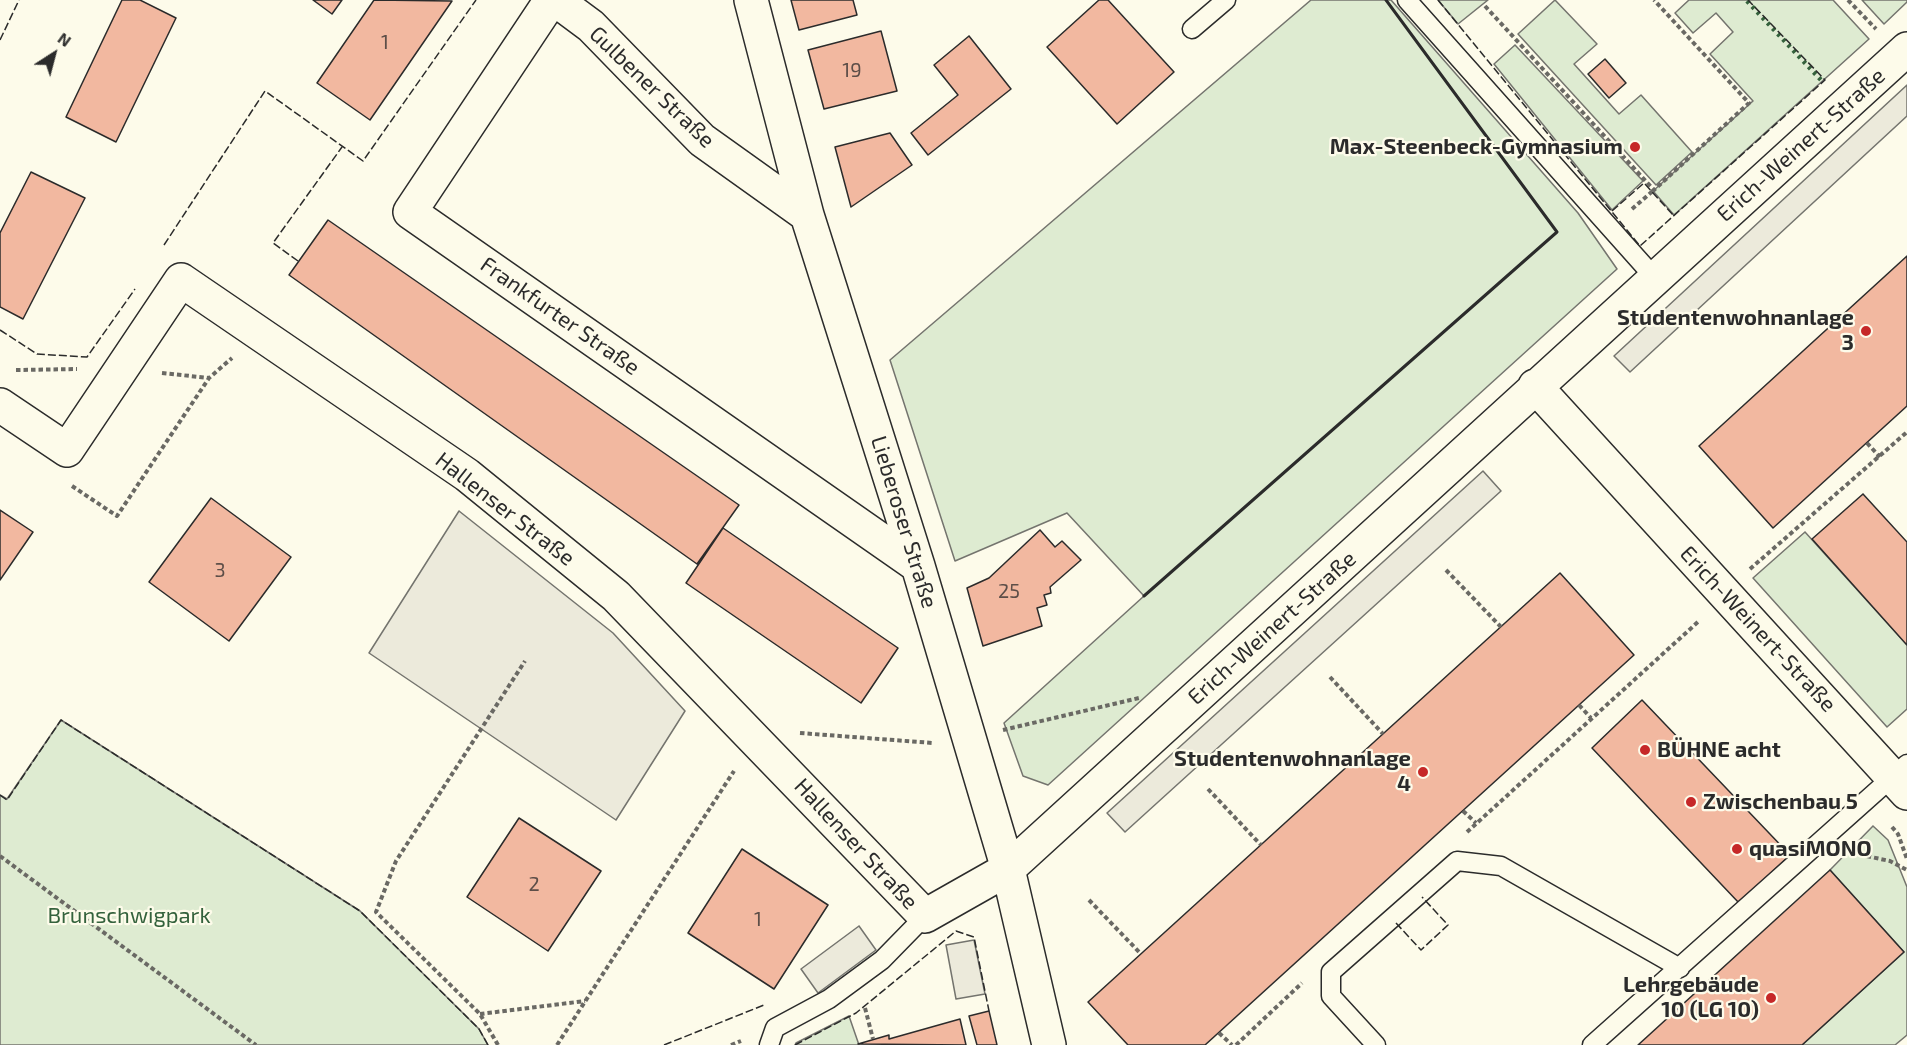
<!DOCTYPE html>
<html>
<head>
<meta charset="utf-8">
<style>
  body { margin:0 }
  #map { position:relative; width:1907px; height:1045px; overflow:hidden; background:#fdfbea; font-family:"Exo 2",sans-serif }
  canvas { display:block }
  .north { position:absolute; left:24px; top:24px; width:60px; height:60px; -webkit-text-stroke:4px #fdfbea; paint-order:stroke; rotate:36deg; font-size:16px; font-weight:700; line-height:24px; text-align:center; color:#2b2b2b }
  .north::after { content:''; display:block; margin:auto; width:21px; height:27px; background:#2b2b2b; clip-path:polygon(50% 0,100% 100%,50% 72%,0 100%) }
</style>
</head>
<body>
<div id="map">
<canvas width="1907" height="1045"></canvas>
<div class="north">N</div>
</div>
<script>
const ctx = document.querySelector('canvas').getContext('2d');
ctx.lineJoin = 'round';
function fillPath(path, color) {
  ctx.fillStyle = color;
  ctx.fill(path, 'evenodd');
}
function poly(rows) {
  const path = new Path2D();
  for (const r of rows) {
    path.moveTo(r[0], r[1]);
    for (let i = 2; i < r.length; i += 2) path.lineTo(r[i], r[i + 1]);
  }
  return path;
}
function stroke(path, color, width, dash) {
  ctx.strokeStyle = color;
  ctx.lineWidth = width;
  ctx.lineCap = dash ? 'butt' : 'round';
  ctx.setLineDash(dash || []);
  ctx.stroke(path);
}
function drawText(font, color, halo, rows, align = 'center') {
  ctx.font = font + ' "Exo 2",sans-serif';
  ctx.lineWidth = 4.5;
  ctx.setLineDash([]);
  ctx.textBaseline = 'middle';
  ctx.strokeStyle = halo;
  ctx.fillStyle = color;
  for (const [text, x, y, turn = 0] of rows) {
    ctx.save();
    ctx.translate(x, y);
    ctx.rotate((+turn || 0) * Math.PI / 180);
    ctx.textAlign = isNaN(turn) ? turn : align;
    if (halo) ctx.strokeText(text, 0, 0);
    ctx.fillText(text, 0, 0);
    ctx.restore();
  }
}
const green = poly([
  [1311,0,1391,0,1578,213,1617,269,1048,785,1023,776,1004,723,1144,596,1067,513,955,561,890,360,1311,0],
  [1438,0,1488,0,1458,24,1438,0],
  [1555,0,1597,44,1574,64,1619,114,1641,95,1692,152,1656,185,1518,34,1555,0],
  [1689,0,1833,0,1869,39,1674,215,1653,191,1753,101,1710,54,1733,32,1716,13,1693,33,1675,13,1689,0],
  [1862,0,1907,0,1907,2,1884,24,1862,0],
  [1515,45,1643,181,1612,210,1494,64,1515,45],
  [1805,532,1907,645,1907,709,1887,727,1753,578,1805,532],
  [61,720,360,911,479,1029,488,1045,0,1045,0,795,7,799,61,720],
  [1873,826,1888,840,1907,887,1907,1035,1895,1045,1802,1045,1904,952,1830,870,1873,826],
  [849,1016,859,1045,795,1045,796,1043,849,1016]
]);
const parking = poly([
  [1907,85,1907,116,1630,372,1614,356,1907,85],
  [1483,471,1501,491,1125,832,1107,813,1483,471],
  [459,511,613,633,685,711,616,820,369,653,459,511],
  [859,926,876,950,818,993,801,969,859,926],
  [974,940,985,994,956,999,946,945,974,940]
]);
const building = poly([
  [122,0,140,0,176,18,116,142,66,117,122,0],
  [313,0,342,0,332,14,313,0],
  [374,0,452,1,370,120,317,83,374,0],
  [791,0,853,0,857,15,799,30,791,0],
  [1099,0,1108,0,1174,72,1117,124,1047,47,1099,0],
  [881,31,897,91,824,109,808,50,881,31],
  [969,36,1011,89,928,155,911,133,958,95,934,65,969,36],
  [1605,59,1626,83,1609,98,1588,74,1605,59],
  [890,133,912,165,851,207,835,147,890,133],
  [31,172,85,198,23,319,0,307,0,233,31,172],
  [328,220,739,505,697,564,289,275,328,220],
  [1907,256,1907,406,1773,528,1699,446,1907,256],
  [1863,494,1907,542,1907,645,1812,539,1863,494],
  [211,498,291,557,229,641,149,582,211,498],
  [0,510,33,532,0,580,0,510],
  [723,528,898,648,861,703,686,583,723,528],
  [1040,530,1055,547,1062,541,1081,560,1050,587,1051,593,1044,595,1047,605,1037,608,1042,626,983,646,967,588,989,578,1040,530],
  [1560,573,1634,655,1205,1045,1128,1045,1088,1002,1560,573],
  [1642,700,1790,855,1739,903,1592,748,1642,700],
  [519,818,601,871,548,951,467,897,519,818],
  [742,849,828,905,774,989,688,933,742,849],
  [1830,870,1904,952,1802,1045,1638,1045,1830,870],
  [989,1011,997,1045,977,1045,969,1016,989,1011],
  [960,1019,966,1045,858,1044,889,1035,889,1039,960,1019]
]);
const path = poly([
  [1848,0,1876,29],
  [1485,6,1654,190,1749,103,1654,0],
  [1632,209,1654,190],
  [16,370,77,369],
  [162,373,209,378],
  [1867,443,1880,457],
  [72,486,117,516,209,378,232,358],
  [1750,569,1907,432],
  [1446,570,1501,627],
  [1330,677,1383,734],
  [1579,705,1591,718],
  [1003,730,1139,698],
  [800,733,933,743],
  [1208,789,1261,845],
  [1463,811,1476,823],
  [1892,827,1898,834,1907,859],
  [1467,832,1699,621],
  [1852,853,1890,861,1907,870],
  [0,856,256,1045],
  [1089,900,1141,954],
  [865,1008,873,1039],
  [480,1014,585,1001],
  [1219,1033,1232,1045],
  [498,1045,480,1014,376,912,396,861,525,661],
  [557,1045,734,771],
  [731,1045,741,1041],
  [1236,1045,1302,983]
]);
const service = poly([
  [1407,0,1654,277],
  [1192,29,1226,0],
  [769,1045,775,1028,829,999,882,960,925,916],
  [1376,1045,1331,996,1331,972,1457,861,1501,866,1680,968],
  [1592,1045,1907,764]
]);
const minor = poly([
  [551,0,410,212,918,566],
  [556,0,591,26,702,140,807,215],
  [751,0,807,215,918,566,1008,869,1049,1045],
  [1535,386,1907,793],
  [0,405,67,450,181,280,467,475,616,596,925,916,1008,869,1907,49]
]);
const hedge = poly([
  [1747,1,1821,80]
]);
const fence = poly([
  [1438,0,1640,246,1825,80,1748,0],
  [0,40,19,0],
  [1612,211,1644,183,1674,216],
  [164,245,265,91,363,161,476,0],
  [298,261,273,243,342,147],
  [0,330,37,354,87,357,135,289],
  [0,795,7,800,61,720,360,911,479,1029,488,1045],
  [1396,923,1421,950,1448,925,1422,897],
  [664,1045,764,1005],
  [795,1045,856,1013,956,931,974,937,989,1011]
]);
const wall = poly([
  [1144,596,1557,232,1386,0]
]);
const markers = [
  [1635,147,6,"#c62828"],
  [1866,331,6,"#c62828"],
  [1645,750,6,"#c62828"],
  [1423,772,6,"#c62828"],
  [1691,802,6,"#c62828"],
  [1737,849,6,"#c62828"],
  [1771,998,6,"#c62828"]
];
const numberNames = [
  ["1",385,42],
  ["19",852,70],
  ["3",220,570],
  ["25",1009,591],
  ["2",534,884],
  ["1",758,919]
];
const streetNames = [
  ["Gulbener Straße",652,87,44],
  ["Erich-Weinert-Straße",1801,145,-42],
  ["Frankfurter Straße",560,316,35],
  ["Hallenser Straße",505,509,38],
  ["Lieberoser Straße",904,522,73],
  ["Erich-Weinert-Straße",1272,628,-42],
  ["Erich-Weinert-Straße",1758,629,47],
  ["Hallenser Straße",856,844,47]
];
const poiNames = [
  ["Max-Steenbeck-Gymnasium",1623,147],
  ["Studentenwohnanlage",1854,318],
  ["3",1854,343],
  ["BÜHNE acht",1657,750,"left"],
  ["Studentenwohnanlage",1411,759],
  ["4",1411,784],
  ["Zwischenbau 5",1703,802,"left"],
  ["quasiMONO",1749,849,"left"],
  ["Lehrgebäude",1759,985],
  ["10 (LG 10)",1759,1010]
];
const parkNames = [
  ["Brunschwigpark",129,916]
];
fillPath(green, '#deebd1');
stroke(green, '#74746e', 1.5);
fillPath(parking, '#eceadb');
stroke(parking, '#74746e', 1.5);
fillPath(building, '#f2b8a0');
stroke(building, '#2b2b2b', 1.5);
stroke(service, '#2b2b2b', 21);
stroke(minor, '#2b2b2b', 36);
stroke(path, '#6a6964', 4, [4.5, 3]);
stroke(service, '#fdfbea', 18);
stroke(minor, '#fdfbea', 33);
stroke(hedge, '#34623c', 4.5, [3, 4.5]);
stroke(fence, '#2b2b2b', 1.5, [8, 3]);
stroke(wall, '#2b2b2b', 3);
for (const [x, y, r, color] of markers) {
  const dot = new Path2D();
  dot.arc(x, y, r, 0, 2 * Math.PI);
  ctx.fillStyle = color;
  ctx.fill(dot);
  stroke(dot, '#fdfbea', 2);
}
drawText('20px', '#5d4e48', null, numberNames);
drawText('22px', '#2b2b2b', '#fdfbea', streetNames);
drawText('bold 22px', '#2b2b2b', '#fdfbea', poiNames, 'right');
drawText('22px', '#34623c', '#fdfbea', parkNames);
</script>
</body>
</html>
